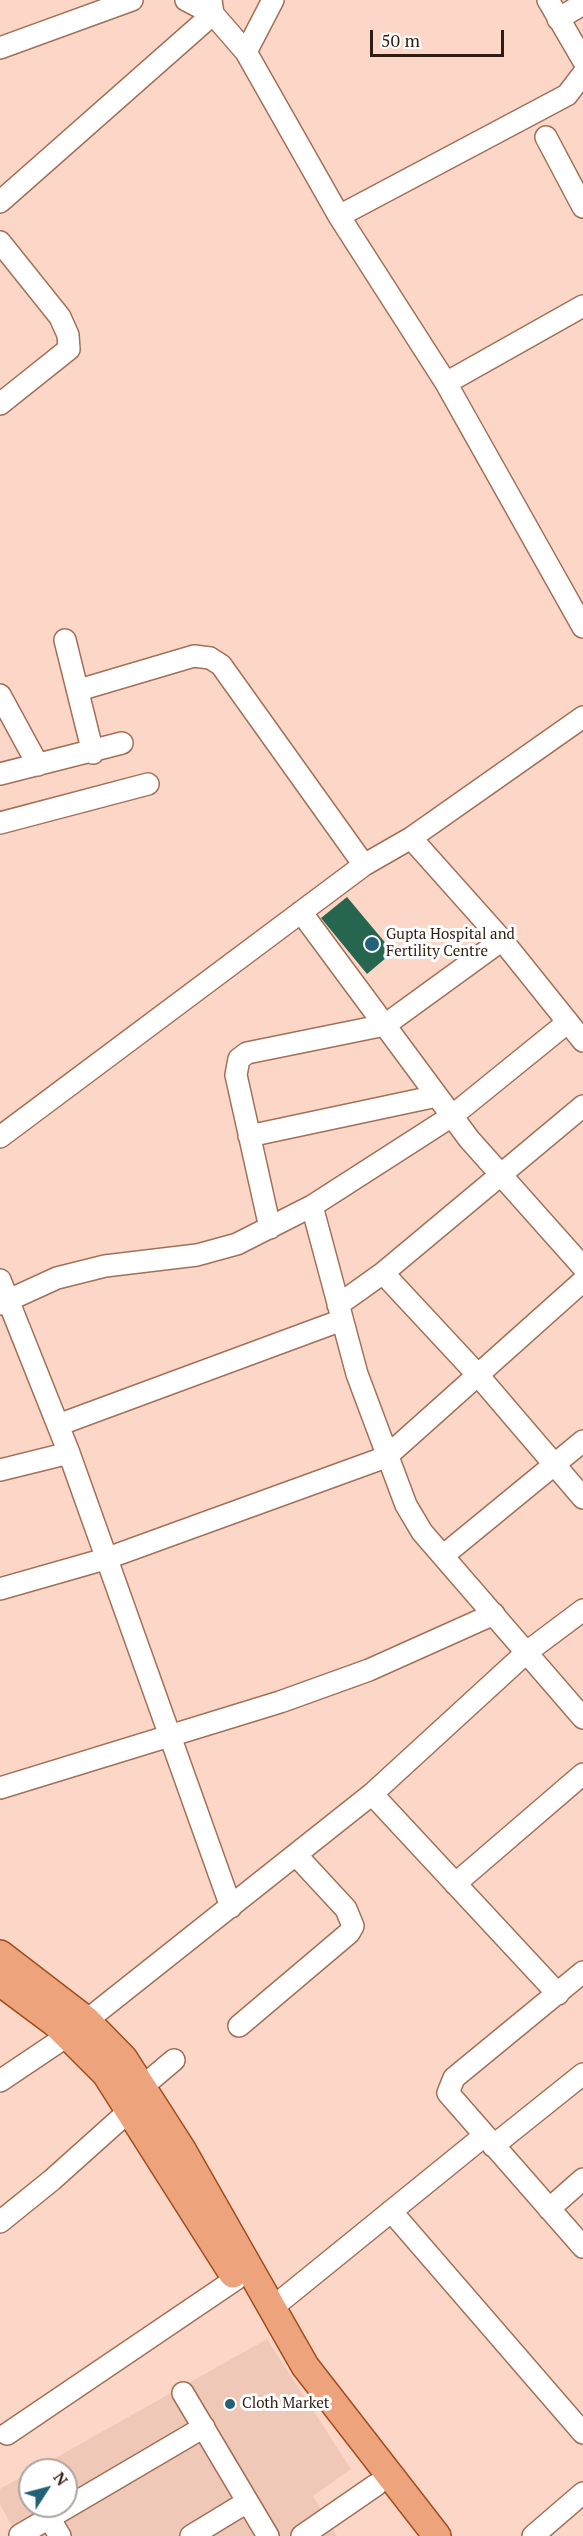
<!DOCTYPE html>
<html>
<head>
<meta charset="utf-8">
<style>
  body { margin:0 }
  #map { position:relative; width:583px; height:2536px; overflow:hidden; background:#fcd7c8; font-family:"PT Serif",serif }
  canvas { display:block }
  .north { position:absolute; left:18px; top:2458px; width:60px; height:60px; box-sizing:border-box; background:#fff; border:2px solid #ada4a0; border-radius:50%; rotate:54deg; font-size:16px; font-weight:700; line-height:24px; text-align:center; color:#311c12 }
  .north::after { content:''; display:block; margin:auto; width:21px; height:27px; background:#226177; clip-path:polygon(50% 0,100% 100%,50% 72%,0 100%) }
  .scale { position:absolute; left:370px; top:30px; width:134px; height:27px; box-sizing:border-box; border:3px solid #311c12; border-top:0; padding-left:8px; font-size:18px; line-height:21px; white-space:nowrap; color:#311c12; -webkit-text-stroke:4px #fff; paint-order:stroke }
</style>
</head>
<body>
<div id="map">
<canvas width="583" height="2536"></canvas>
<div class="north">N</div>
<div class="scale">50 m</div>
</div>
<script>
const ctx = document.querySelector('canvas').getContext('2d');
ctx.lineJoin = 'round';
function fillPath(path, color) {
  ctx.fillStyle = color;
  ctx.fill(path, 'evenodd');
}
function poly(rows) {
  const path = new Path2D();
  for (const r of rows) {
    path.moveTo(r[0], r[1]);
    for (let i = 2; i < r.length; i += 2) path.lineTo(r[i], r[i + 1]);
  }
  return path;
}
function stroke(path, color, width, dash) {
  ctx.strokeStyle = color;
  ctx.lineWidth = width;
  ctx.lineCap = dash ? 'butt' : 'round';
  ctx.setLineDash(dash || []);
  ctx.stroke(path);
}
function drawText(font, color, halo, rows, align = 'center') {
  ctx.font = font + ' "PT Serif",serif';
  ctx.lineWidth = 6;
  ctx.setLineDash([]);
  ctx.textBaseline = 'middle';
  ctx.strokeStyle = halo;
  ctx.fillStyle = color;
  for (const [text, x, y, turn = 0] of rows) {
    ctx.save();
    ctx.translate(x, y);
    ctx.rotate((+turn || 0) * Math.PI / 180);
    ctx.textAlign = isNaN(turn) ? turn : align;
    if (halo) ctx.strokeText(text, 0, 0);
    ctx.fillText(text, 0, 0);
    ctx.restore();
  }
}
const built = poly([
  [267,2339,351,2469,313,2496,337,2536,17,2536,0,2504,0,2489,30,2472,30,2506,66,2506,66,2470,34,2470]
]);
const building = poly([
  [347,897,393,952,367,974,321,918]
]);
const minor = poly([
  [211,0,213,14,246,52,339,216,446,383,583,627],
  [548,0,583,60],
  [558,19,583,4],
  [0,48,132,0],
  [246,52,273,0],
  [546,137,583,207],
  [0,202,213,14,186,0],
  [339,216,567,95,583,74],
  [0,242,60,317,68,335,69,349,0,404],
  [446,383,583,306],
  [65,640,93,753],
  [79,690,194,656,210,658,221,665,364,865],
  [0,695,38,765],
  [0,774,122,743],
  [0,823,148,784],
  [411,838,502,940,583,1041],
  [301,912,469,1139,583,1267],
  [568,1022,452,1116,312,1206,357,1374,406,1505,422,1532,583,1718],
  [249,1136,437,1096],
  [0,1137,364,865,411,838,583,717],
  [270,1228,236,1075,239,1059,247,1053,385,1025,502,940],
  [383,1273,477,1374,583,1498],
  [0,1280,69,1453,231,1907],
  [0,1304,57,1278,105,1266,197,1255,237,1244,312,1206],
  [338,1305,383,1273,583,1106],
  [58,1425,342,1320],
  [0,1470,69,1453],
  [444,1555,583,1441],
  [0,1589,105,1559,386,1457,583,1281],
  [0,1788,280,1702,369,1670,494,1614],
  [372,1794,558,1994],
  [455,1884,583,1774],
  [583,1972,454,2078,448,2093,583,2247],
  [239,2026,349,1933,353,1926,346,1909,296,1855],
  [0,2081,67,2036,372,1794,527,1652,583,1610],
  [142,2087,174,2060],
  [493,2146,583,2074],
  [549,2209,583,2179],
  [391,2211,583,2433],
  [0,2222,52,2180,129,2111],
  [272,2308,484,2136],
  [183,2393,268,2536],
  [7,2434,236,2279],
  [49,2518,60,2536],
  [20,2535,204,2427],
  [191,2536,247,2502],
  [302,2536,376,2485],
  [533,2536,583,2493]
]);
const major = poly([
  [0,1954,86,2020,124,2059,181,2148,305,2366,437,2536],
  [0,1982,55,2023,106,2074,233,2274]
]);
const markers = [
  [372,944,8,"#226177"],
  [230,2404,6,"#226177"]
];
const poiNames = [
  ["Gupta Hospital and",386,935],
  ["Fertility Centre",386,952],
  ["Cloth Market",242,2404]
];
fillPath(built, '#f0c8b7');
fillPath(building, '#27664e');
stroke(minor, '#a46f57', 24);
stroke(major, '#a34c1d', 30);
stroke(minor, '#fff', 21);
stroke(major, '#eda37b', 27);
for (const [x, y, r, color] of markers) {
  const dot = new Path2D();
  dot.arc(x, y, r, 0, 2 * Math.PI);
  ctx.fillStyle = color;
  ctx.fill(dot);
  stroke(dot, '#fff', 2);
}
drawText('15px', '#311c12', '#fff', poiNames, 'left');
</script>
</body>
</html>
